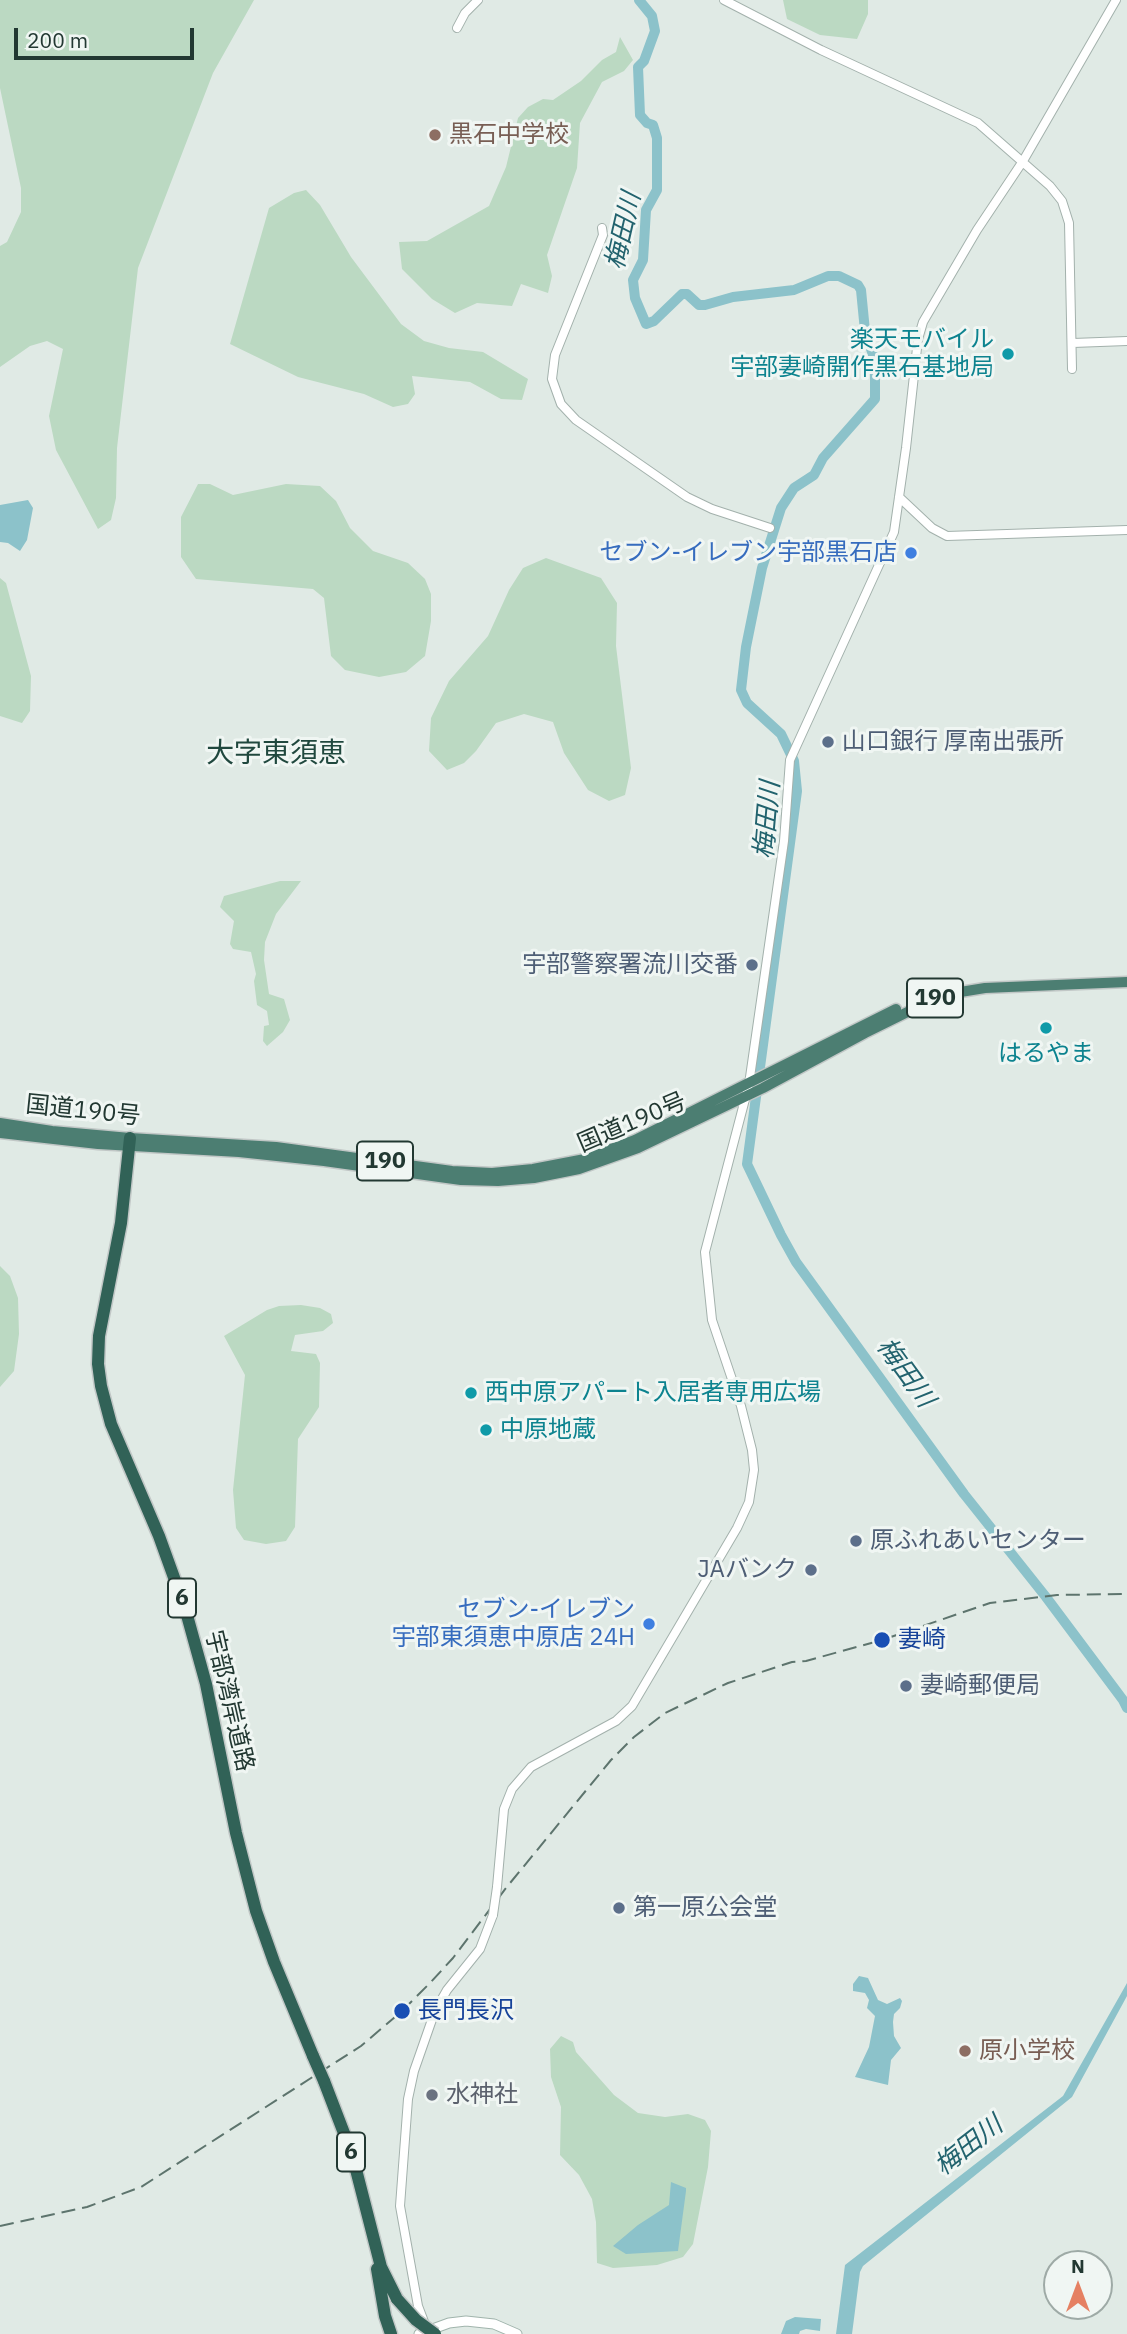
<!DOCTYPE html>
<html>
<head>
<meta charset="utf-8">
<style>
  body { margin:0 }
  #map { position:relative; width:1127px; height:2334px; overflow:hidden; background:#e0eae5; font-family:"IBM Plex Sans",sans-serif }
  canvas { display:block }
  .north { position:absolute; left:1043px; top:2250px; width:70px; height:70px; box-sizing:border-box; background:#f0f6f3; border:2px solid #9eaaa6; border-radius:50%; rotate:0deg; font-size:19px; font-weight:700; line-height:28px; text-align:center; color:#223832 }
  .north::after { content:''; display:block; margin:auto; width:24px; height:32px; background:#e58062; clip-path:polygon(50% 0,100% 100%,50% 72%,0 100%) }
  .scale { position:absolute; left:14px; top:28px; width:180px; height:32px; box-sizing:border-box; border:4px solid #223832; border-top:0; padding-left:9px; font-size:21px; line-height:24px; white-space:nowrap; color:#223832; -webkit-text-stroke:5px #f0f6f3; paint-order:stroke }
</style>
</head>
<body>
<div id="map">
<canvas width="1127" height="2334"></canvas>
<div class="north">N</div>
<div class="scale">200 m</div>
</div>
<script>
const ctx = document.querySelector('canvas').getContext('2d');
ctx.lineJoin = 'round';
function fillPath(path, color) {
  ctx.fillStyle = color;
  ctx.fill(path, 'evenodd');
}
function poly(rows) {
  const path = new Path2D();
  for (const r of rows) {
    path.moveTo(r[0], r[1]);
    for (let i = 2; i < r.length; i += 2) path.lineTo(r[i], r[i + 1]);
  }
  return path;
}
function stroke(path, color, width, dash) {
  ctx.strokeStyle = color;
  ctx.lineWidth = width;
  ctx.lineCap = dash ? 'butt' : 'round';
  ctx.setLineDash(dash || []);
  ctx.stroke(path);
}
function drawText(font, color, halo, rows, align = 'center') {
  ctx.font = font + ' "IBM Plex Sans","Noto Sans JP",sans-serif';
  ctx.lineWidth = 6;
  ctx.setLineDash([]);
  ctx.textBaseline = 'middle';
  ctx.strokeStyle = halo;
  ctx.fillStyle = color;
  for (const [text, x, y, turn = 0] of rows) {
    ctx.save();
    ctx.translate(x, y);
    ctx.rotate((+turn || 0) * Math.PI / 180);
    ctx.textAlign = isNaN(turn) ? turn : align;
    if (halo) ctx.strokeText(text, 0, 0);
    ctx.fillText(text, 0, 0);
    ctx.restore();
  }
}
const green = poly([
  [0,0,254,0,213,73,138,268,117,448,116,498,111,520,98,529,56,450,49,416,63,349,47,341,30,346,0,367,0,246,7,242,21,212,21,188,0,88],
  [783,0,868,0,868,14,857,39,820,35,787,19],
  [620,37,633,60,624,71,602,82,580,123,577,168,547,255,552,276,548,293,521,284,512,306,477,303,455,313,432,299,402,269,399,242,427,241,489,206,506,167,518,118,528,107,543,99,553,100,581,81,602,60,616,52],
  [306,190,320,205,351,257,401,324,424,341,449,348,483,352,528,379,522,400,501,399,470,382,412,376,415,394,408,404,393,407,364,394,298,377,230,344,269,208,294,193],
  [198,484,210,484,233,495,286,484,320,486,336,501,350,528,373,551,408,563,425,579,431,594,431,621,425,656,406,672,379,677,345,670,331,656,324,598,313,589,196,579,181,557,181,517],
  [546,558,601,578,617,603,616,646,631,768,625,795,609,801,588,790,564,753,553,722,524,714,496,723,476,751,464,763,447,770,429,751,431,718,449,681,488,636,509,590,523,568],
  [0,578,6,583,31,676,30,711,22,723,0,716],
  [280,881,301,881,276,914,265,942,264,960,269,994,284,999,290,1020,283,1032,267,1046,263,1041,264,1026,269,1025,267,1011,257,1005,254,981,256,974,251,952,233,949,230,944,234,921,220,907,224,896],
  [0,1266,10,1276,18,1298,19,1334,14,1371,0,1387],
  [301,1305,320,1308,331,1314,333,1323,323,1331,295,1335,291,1351,316,1354,320,1363,319,1407,298,1439,295,1527,286,1541,266,1544,244,1540,236,1528,233,1490,245,1375,224,1336,267,1310,279,1306],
  [561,2036,573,2042,576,2052,614,2095,638,2113,665,2117,688,2114,705,2120,711,2131,708,2167,693,2244,683,2257,657,2265,613,2268,597,2263,596,2222,592,2199,579,2175,560,2155,561,2107,551,2077,550,2049]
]);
const water = poly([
  [28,500,33,508,27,540,20,551,8,543,0,542,0,505],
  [859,1976,868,1978,878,2000,887,2004,900,1998,902,2001,900,2008,894,2014,893,2022,894,2036,901,2048,891,2060,888,2085,855,2077,869,2047,875,2016,867,2008,869,2000,865,1993,853,1991,853,1984],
  [1127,1983,1127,1996,1072,2097,863,2266,860,2272,852,2334,836,2334,845,2265,1063,2096],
  [671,2182,686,2188,686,2191,678,2251,626,2254,613,2246,638,2225,669,2205],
  [795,2317,821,2319,820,2331,806,2329,800,2331,799,2334,781,2334,786,2321]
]);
const river = poly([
  [639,0,652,16,655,31,644,61,638,67,640,115,647,123,653,125,657,138,657,190,646,210,643,260,633,280,635,298,646,324,654,321,682,294,687,294,699,305,705,305,733,297,794,290,828,276,839,276,858,285,861,290,865,331,875,361,875,399,823,458,814,475,794,488,781,508,762,568,746,647,741,690,747,703,781,734,794,761,797,791,747,1164,781,1235,796,1262,964,1494,1046,1597,1123,1700,1127,1708]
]);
const tertiary = poly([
  [724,0,821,50,978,123,1050,186,1062,201,1069,223,1072,369],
  [457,28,465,13,478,0],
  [602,228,603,235,555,355,552,379,561,404,576,420,687,497,712,509,770,528],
  [1073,343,1127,341],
  [899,497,932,528,947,536,1127,530],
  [497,1887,504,1809,512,1789,531,1767,616,1721,632,1706,737,1528,749,1502,754,1470,752,1450,741,1406,712,1320,705,1252,749,1084,784,841,790,760,894,532,906,448,918,339,923,322,977,230,1023,161,1116,0],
  [426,2327,418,2306,400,2206,408,2099,414,2071,435,2011,447,1990,480,1949,493,1915]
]);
const secondary = poly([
  [419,2334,449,2323,466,2321,494,2324,517,2334]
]);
const trunk = poly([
  [0,1123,52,1131,130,1138,276,1147,452,1171,492,1173,533,1169,585,1159,635,1140,896,1009],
  [0,1133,98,1144,239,1152,324,1161,461,1180,498,1181,534,1178,579,1169,638,1148,763,1088,865,1033,942,995,985,988,1127,982]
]);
const motorway = poly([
  [130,1138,121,1223,99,1336,98,1364,101,1386,111,1424,159,1536,185,1608,206,1684,236,1833,256,1911,274,1962,313,2056],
  [324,2081,352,2154,381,2267,397,2299],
  [377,2269,385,2316,391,2334]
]);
const rail = poly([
  [0,2226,87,2207,141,2187,361,2046,402,2011,430,1983,453,1958,506,1888,611,1760,634,1737,665,1713,728,1683,792,1662,806,1661,882,1640,990,1603,1057,1595,1127,1594]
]);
const tertiaryBridge = poly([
  [493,1915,497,1887]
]);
const motorwayBridge = poly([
  [313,2056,324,2081],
  [397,2299,416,2320,435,2334]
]);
const markers = [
  [435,135,7,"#8d6e63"],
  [1008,354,7,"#0f9aa8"],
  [911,553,7,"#3f7fe0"],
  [828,742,7,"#5c6f8a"],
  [752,965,7,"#5c6f8a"],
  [1046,1028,7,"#0f9aa8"],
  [471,1393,7,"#0f9aa8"],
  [486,1430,7,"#0f9aa8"],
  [856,1541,7,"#5c6f8a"],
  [811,1570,7,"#5c6f8a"],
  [649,1624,7,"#3f7fe0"],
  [882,1640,9,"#1a4fb4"],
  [906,1686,7,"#5c6f8a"],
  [619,1908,7,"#5c6f8a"],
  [402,2011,9,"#1a4fb4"],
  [965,2051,7,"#8d6e63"],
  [432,2095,7,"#6b7280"]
];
const shields = [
  [935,998,56],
  [385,1161,56],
  [182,1598,28],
  [351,2152,28]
];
const shieldNames = [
  ["190",935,998],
  ["190",385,1161],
  ["6",182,1598],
  ["6",351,2152]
];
const educationNames = [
  ["黒石中学校",449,135],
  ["原小学校",979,2051]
];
const cultureNames = [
  ["楽天モバイル",994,340,"right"],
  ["宇部妻崎開作黒石基地局",994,368,"right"],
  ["はるやま",1046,1054,"center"],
  ["西中原アパート入居者専用広場",485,1393],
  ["中原地蔵",500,1430]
];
const shopNames = [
  ["セブン-イレブン宇部黒石店",897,553],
  ["セブン-イレブン",635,1610],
  ["宇部東須恵中原店 24H",635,1638]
];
const serviceNames = [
  ["山口銀行 厚南出張所",842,742],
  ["宇部警察署流川交番",738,965,"right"],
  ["原ふれあいセンター",870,1541],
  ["JAバンク",797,1570,"right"],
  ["妻崎郵便局",920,1686],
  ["第一原公会堂",633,1908]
];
const streetNames = [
  ["国道190号",83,1111,6],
  ["国道190号",632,1123,-23],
  ["宇部湾岸道路",229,1701,77]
];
const transitNames = [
  ["妻崎",898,1640],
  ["長門長沢",418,2011]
];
const worshipNames = [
  ["水神社",446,2095]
];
const waterNames = [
  ["梅田川",624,231,-77],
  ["梅田川",768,820,-85],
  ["梅田川",905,1373,54],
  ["梅田川",969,2146,-38]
];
const quarterNames = [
  ["大字東須恵",276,754]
];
fillPath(green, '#bbd9c2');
fillPath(water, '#8cc2ca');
stroke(river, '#8cc2ca', 10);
stroke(tertiary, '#a3b1ac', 10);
stroke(secondary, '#a0b4ac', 11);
stroke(trunk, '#c1c7c6', 13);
stroke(motorway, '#c1c7c6', 15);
stroke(tertiary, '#fff', 8);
stroke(secondary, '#fff', 9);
stroke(trunk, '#4c7e72', 10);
stroke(motorway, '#316257', 12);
stroke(rail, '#5d746d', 2, [14, 7]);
stroke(tertiaryBridge, '#a3b1ac', 10, []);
stroke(motorwayBridge, '#c1c7c6', 15, []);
stroke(tertiaryBridge, '#fff', 8);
stroke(motorwayBridge, '#316257', 12);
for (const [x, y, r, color] of markers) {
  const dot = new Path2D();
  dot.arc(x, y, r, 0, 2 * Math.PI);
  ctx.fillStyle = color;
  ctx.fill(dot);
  stroke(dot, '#f0f6f3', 2.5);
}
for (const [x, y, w] of shields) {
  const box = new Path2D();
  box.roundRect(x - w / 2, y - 19.5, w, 39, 5);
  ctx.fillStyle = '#f0f6f3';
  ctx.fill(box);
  stroke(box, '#223832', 2);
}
drawText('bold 23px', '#223832', null, shieldNames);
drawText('24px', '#785e54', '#f0f6f3', educationNames, 'left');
drawText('24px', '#0d838f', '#f0f6f3', cultureNames, 'left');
drawText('24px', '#366cbe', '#f0f6f3', shopNames, 'right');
drawText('24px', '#4e5e75', '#f0f6f3', serviceNames, 'left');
drawText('24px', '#223832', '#f0f6f3', streetNames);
drawText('24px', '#164399', '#f0f6f3', transitNames, 'left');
drawText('24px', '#5b616d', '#f0f6f3', worshipNames, 'left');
drawText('italic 26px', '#22636e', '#f0f6f3', waterNames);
drawText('28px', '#20483e', '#f0f6f3', quarterNames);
</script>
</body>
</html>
